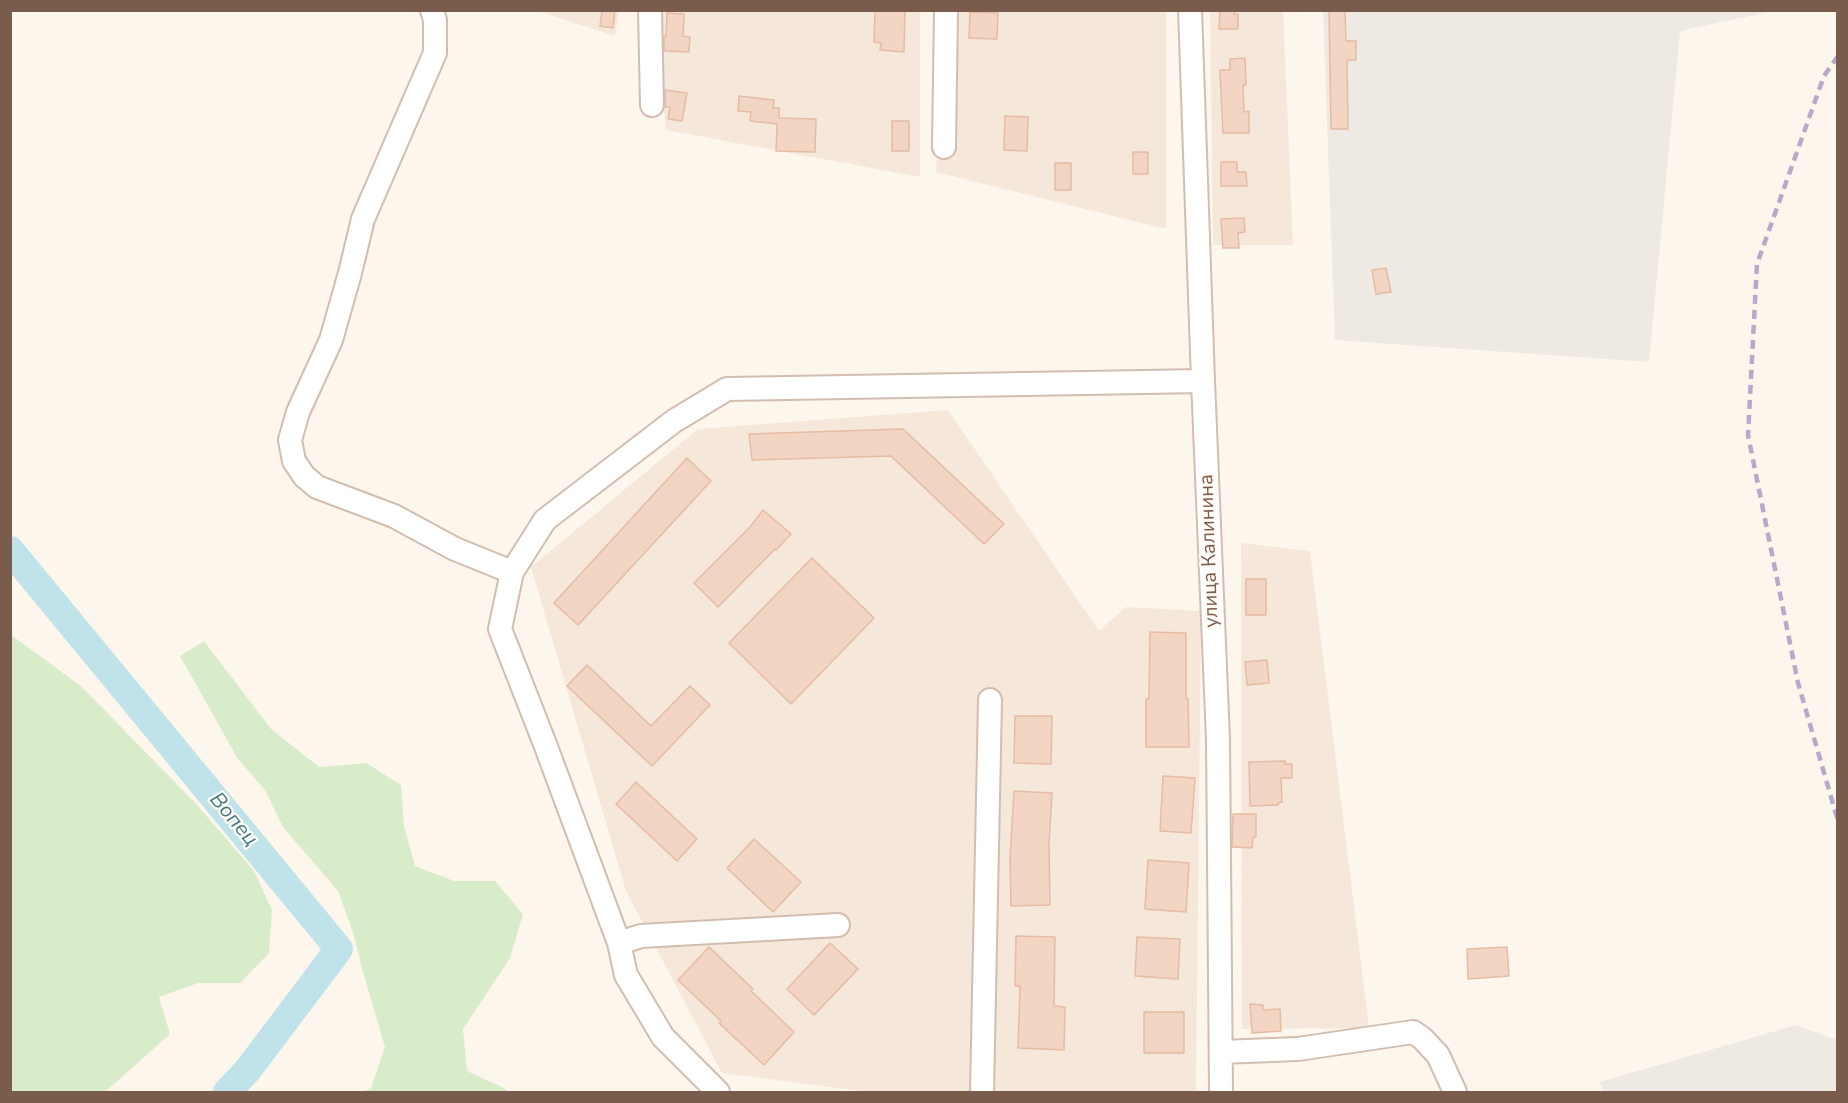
<!DOCTYPE html>
<html>
<head>
<meta charset="utf-8">
<style>
  body { margin:0 }
  #map { position:relative; width:1848px; height:1103px; overflow:hidden; background:#fdf6ec; font-family:"Nunito Sans",sans-serif }
  canvas { display:block }
  .frame { position:absolute; inset:0; border:12px solid #7a5c4d; pointer-events:none }
</style>
</head>
<body>
<div id="map">
<canvas width="1848" height="1103"></canvas>
<div class="frame"></div>
</div>
<script>
const ctx = document.querySelector('canvas').getContext('2d');
ctx.lineJoin = 'round';
function fillPath(path, color) {
  ctx.fillStyle = color;
  ctx.fill(path, 'evenodd');
}
function poly(rows) {
  const path = new Path2D();
  for (const r of rows) {
    path.moveTo(r[0], r[1]);
    for (let i = 2; i < r.length; i += 2) path.lineTo(r[i], r[i + 1]);
  }
  return path;
}
function stroke(path, color, width, dash) {
  ctx.strokeStyle = color;
  ctx.lineWidth = width;
  ctx.lineCap = dash ? 'butt' : 'round';
  ctx.setLineDash(dash || []);
  ctx.stroke(path);
}
function drawText(font, color, halo, rows, align = 'center') {
  ctx.font = font + ' "Nunito Sans",sans-serif';
  ctx.lineWidth = 4.5;
  ctx.setLineDash([]);
  ctx.textBaseline = 'middle';
  ctx.strokeStyle = halo;
  ctx.fillStyle = color;
  for (const [text, x, y, turn = 0] of rows) {
    ctx.save();
    ctx.translate(x, y);
    ctx.rotate((+turn || 0) * Math.PI / 180);
    ctx.textAlign = isNaN(turn) ? turn : align;
    if (halo) ctx.strokeText(text, 0, 0);
    ctx.fillText(text, 0, 0);
    ctx.restore();
  }
}
const residential = poly([
  [538,11,619,11,615,36],
  [663,11,920,11,920,177,666,130,658,49],
  [944,11,1166,11,1166,229,936,172],
  [1210,11,1283,11,1293,245,1213,245],
  [948,410,1099,631,1126,607,1201,611,1196,1092,868,1092,722,1073,626,891,531,567,698,429],
  [1241,543,1310,551,1369,1028,1242,1029]
]);
const industrial = poly([
  [1323,11,1773,11,1680,31,1649,362,1335,340],
  [1796,1025,1837,1040,1837,1092,1604,1092,1600,1082]
]);
const green = poly([
  [10,634,82,687,197,805,254,871,272,910,269,953,240,983,198,983,159,997,170,1034,105,1092,11,1092],
  [204,641,271,729,319,767,366,763,401,785,404,826,415,866,454,881,495,881,523,914,510,958,463,1029,467,1071,504,1088,508,1092,363,1092,371,1088,385,1047,363,972,353,932,338,891,283,827,265,790,238,759,180,656]
]);
const river = poly([
  [10,550,339,949,247,1071,227,1092]
]);
const building = poly([
  [602,10,615,10,613,28,600,26,602,10],
  [875,10,905,10,904,52,880,50,881,43,874,42,875,10],
  [1220,10,1234,10,1234,14,1238,14,1238,29,1219,29,1220,10],
  [1329,10,1345,10,1346,41,1356,41,1356,60,1347,60,1348,129,1331,129,1329,10],
  [970,12,998,13,997,39,969,38,970,12],
  [667,13,684,14,683,36,690,37,689,52,664,51,664,36,666,36,667,13],
  [1245,58,1246,85,1243,85,1244,112,1249,111,1249,133,1223,133,1220,70,1230,70,1230,59,1245,58],
  [665,90,687,93,682,121,668,119,670,107,665,107,665,90],
  [739,96,774,100,773,108,779,108,779,118,816,119,815,152,776,151,777,124,750,121,751,112,738,111,739,96],
  [1005,116,1028,117,1027,151,1004,150,1005,116],
  [892,121,909,121,909,151,892,151,892,121],
  [1133,152,1148,152,1148,174,1133,174,1133,152],
  [1221,162,1237,162,1237,172,1246,172,1247,186,1221,186,1221,162],
  [1055,163,1071,163,1071,190,1055,190,1055,163],
  [1244,218,1245,232,1238,233,1239,248,1223,248,1221,219,1244,218],
  [1386,268,1391,292,1376,294,1372,270,1386,268],
  [903,429,1004,524,984,544,891,456,752,460,749,434,903,429],
  [687,458,711,481,578,625,554,603,687,458],
  [763,510,791,534,776,550,775,549,718,607,694,583,750,527,763,510],
  [812,558,874,618,791,704,729,643,812,558],
  [1246,579,1266,579,1266,615,1246,615,1246,579],
  [1150,632,1186,633,1186,699,1188,699,1189,747,1146,747,1146,699,1149,699,1150,632],
  [1267,660,1269,683,1247,685,1245,662,1267,660],
  [587,665,651,726,690,686,710,705,652,766,567,686,587,665],
  [1015,716,1052,716,1051,764,1014,763,1015,716],
  [1285,761,1285,764,1292,764,1292,778,1281,778,1282,802,1278,803,1278,805,1250,806,1249,762,1285,761],
  [1163,776,1195,778,1191,833,1160,831,1163,776],
  [636,782,697,839,677,861,616,804,636,782],
  [1014,791,1052,793,1049,845,1050,905,1011,906,1010,859,1014,791],
  [1233,814,1256,814,1256,837,1253,837,1252,848,1232,847,1233,814],
  [754,839,801,882,773,912,727,868,754,839],
  [1148,860,1189,863,1186,912,1145,909,1148,860],
  [1016,936,1055,937,1054,1006,1065,1007,1064,1050,1018,1048,1020,986,1015,986,1016,936],
  [1137,937,1180,939,1178,979,1135,976,1137,937],
  [830,943,858,969,814,1015,787,989,830,943],
  [709,947,753,989,751,991,794,1032,764,1065,719,1023,721,1021,678,980,709,947],
  [1507,947,1509,976,1468,979,1467,949,1507,947],
  [1250,1004,1263,1005,1263,1010,1280,1009,1281,1031,1252,1033,1250,1004],
  [1144,1012,1184,1012,1184,1053,1144,1053,1144,1012]
]);
const minor = poly([
  [432,10,435,20,435,53,363,219,350,273,331,340,298,412,290,440,294,461,304,476,317,487,394,516,455,549,512,572],
  [650,10,652,105],
  [1190,10,1203,381,1218,739,1221,1092],
  [944,147,946,10],
  [619,943,641,936,838,925],
  [1221,1052,1298,1049,1413,1032,1422,1038,1438,1055,1455,1092],
  [718,1092,663,1037,626,975,619,943,545,744,500,629,512,572,545,520,674,421,727,389,1203,381],
  [982,1092,990,700]
]);
const rail = poly([
  [1838,56,1824,76,1757,264,1748,435,1798,683,1838,821]
]);
const streetNames = [
  ["улица Калинина",1210,551,-92]
];
const waterNames = [
  ["Вопец",233,820,50]
];
fillPath(residential, '#f5e8da');
fillPath(industrial, '#efe9e4');
fillPath(green, '#d8ecc9');
stroke(river, '#bfe3e8', 28);
fillPath(building, '#f3d5c3');
stroke(building, '#e6bba3', 1.5);
stroke(minor, '#d1beb0', 26);
stroke(minor, '#fff', 22);
stroke(rail, '#b9a8c9', 4.5, [9, 6]);
drawText('20px', '#7a5c4d', '#fffaf3', streetNames);
drawText('italic 21px', '#437c86', '#fffaf3', waterNames);
</script>
</body>
</html>
